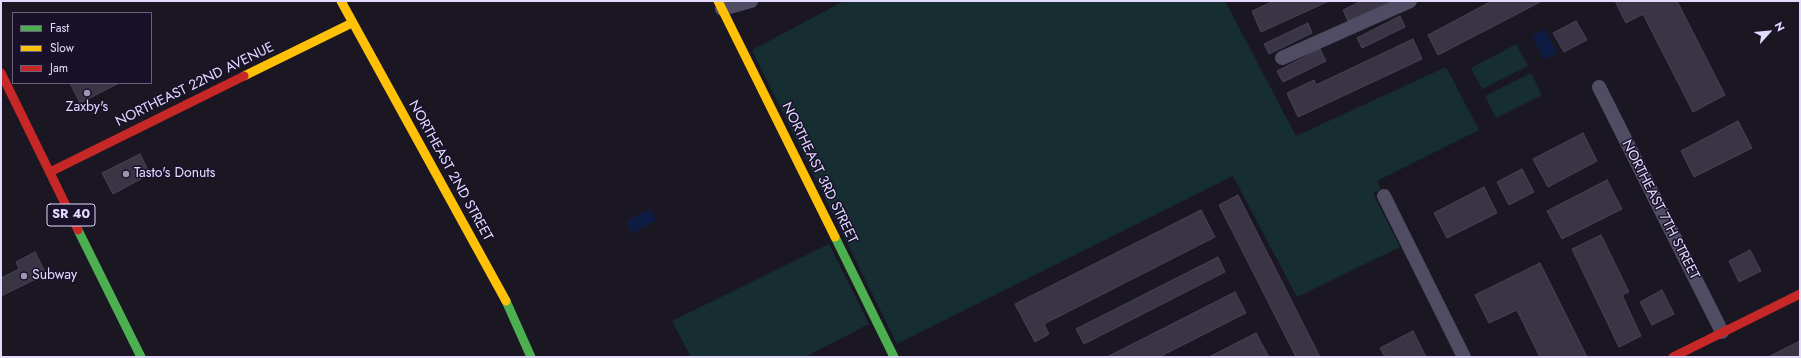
<!DOCTYPE html>
<html>
<head>
<meta charset="utf-8">
<style>
  body { margin:0 }
  #map { position:relative; width:1801px; height:358px; overflow:hidden; background:#1a1723; font-family:Jost,sans-serif }
  canvas { display:block }
  .frame { position:absolute; inset:0; border:2px solid #e2dbfe; pointer-events:none }
  .legend { position:absolute; left:12px; top:12px; width:140px; height:72px; box-sizing:border-box; background:#181129; border:1px solid #69627e; margin:0; padding:5px 7px; list-style:none; font-size:12px; color:#e2dbfe }
  .legend li { display:flex; align-items:center; gap:8px; height:20px }
  .legend b { width:20px; border:1px solid #69627e }
  .north { position:absolute; left:1749px; top:12px; width:40px; height:40px; -webkit-text-stroke:3px #181129; paint-order:stroke; rotate:63deg; font-size:11px; font-weight:700; line-height:16px; text-align:center; color:#e2dbfe }
  .north::after { content:''; display:block; margin:auto; width:14px; height:18px; background:#e2dbfe; clip-path:polygon(50% 0,100% 100%,50% 72%,0 100%) }
</style>
</head>
<body>
<div id="map">
<canvas width="1801" height="358"></canvas>
<div class="frame"></div>
<ul class="legend">
<li><b style="height:5px;background:#4caf50"></b>Fast</li>
<li><b style="height:5px;background:#ffc107"></b>Slow</li>
<li><b style="height:5px;background:#c62828"></b>Jam</li>
</ul>
<div class="north">N</div>
</div>
<script>
const ctx = document.querySelector('canvas').getContext('2d');
ctx.lineJoin = 'round';
function fillPath(path, color) {
  ctx.fillStyle = color;
  ctx.fill(path, 'evenodd');
}
function poly(rows) {
  const path = new Path2D();
  for (const r of rows) {
    path.moveTo(r[0], r[1]);
    for (let i = 2; i < r.length; i += 2) path.lineTo(r[i], r[i + 1]);
  }
  return path;
}
function stroke(path, color, width, dash) {
  ctx.strokeStyle = color;
  ctx.lineWidth = width;
  ctx.lineCap = dash ? 'butt' : 'round';
  ctx.setLineDash(dash || []);
  ctx.stroke(path);
}
function drawText(font, color, halo, rows, align = 'center') {
  ctx.font = font + ' Jost,sans-serif';
  ctx.lineWidth = 3;
  ctx.setLineDash([]);
  ctx.textBaseline = 'middle';
  ctx.strokeStyle = halo;
  ctx.fillStyle = color;
  for (const [text, x, y, turn = 0] of rows) {
    ctx.save();
    ctx.translate(x, y);
    ctx.rotate((+turn || 0) * Math.PI / 180);
    ctx.textAlign = isNaN(turn) ? turn : align;
    if (halo) ctx.strokeText(text, 0, 0);
    ctx.fillText(text, 0, 0);
    ctx.restore();
  }
}
const green = poly([
  [844,1,1225,1,1296,136,1446,67,1479,130,1377,181,1381,189,1373,193,1400,247,1297,297,1233,176,897,344,752,50],
  [1516,44,1528,66,1482,89,1471,68],
  [1531,73,1542,95,1496,118,1485,96],
  [829,244,869,324,805,357,691,357,672,321]
]);
const water = poly([
  [1545,29,1557,53,1544,60,1532,36],
  [650,209,656,220,632,233,626,221]
]);
const building = poly([
  [1274,1,1329,1,1261,32,1252,11,1274,1],
  [1362,1,1392,1,1348,21,1343,10,1362,1],
  [1492,1,1542,1,1438,55,1428,35,1492,1],
  [1615,1,1677,1,1725,95,1693,112,1643,14,1626,23,1615,1],
  [1400,16,1405,27,1362,48,1357,38,1400,16],
  [1576,21,1587,40,1564,52,1553,33,1576,21],
  [1308,23,1312,33,1269,54,1264,44,1308,23],
  [1413,39,1422,59,1298,117,1287,93,1314,80,1316,85,1413,39],
  [1320,49,1326,61,1283,82,1277,71,1320,49],
  [70,83,119,83,80,103,70,83],
  [1738,121,1752,148,1694,177,1681,151,1738,121],
  [1583,133,1597,161,1548,187,1533,159,1583,133],
  [140,154,150,174,113,194,102,173,140,154],
  [1522,169,1534,192,1509,205,1497,182,1522,169],
  [1607,180,1622,209,1562,239,1547,211,1607,180],
  [1484,187,1497,213,1447,238,1434,213,1484,187],
  [1238,195,1320,357,1296,357,1219,205,1238,195],
  [1201,210,1215,237,1044,324,1049,334,1035,342,1015,304,1201,210],
  [1601,235,1629,292,1622,295,1641,336,1619,347,1572,249,1601,235],
  [1750,250,1761,271,1739,282,1729,261,1750,250],
  [35,252,46,274,1,296,1,278,19,269,16,262,35,252],
  [1218,257,1225,272,1084,344,1076,329,1218,257],
  [1540,263,1587,357,1540,357,1517,310,1489,323,1475,295,1540,263],
  [1662,290,1674,314,1652,325,1640,302,1662,290],
  [1235,292,1246,313,1159,357,1107,357,1235,292],
  [1413,331,1426,357,1385,357,1380,348,1413,331],
  [1256,333,1269,357,1209,357,1256,333],
  [1800,341,1800,357,1768,357,1800,341]
]);
const street = poly([
  [722,9,751,1],
  [1282,58,1410,1],
  [1599,87,1722,332],
  [1384,196,1464,357]
]);
const fast = poly([
  [78,230,141,357],
  [835,237,894,357],
  [506,301,531,357]
]);
const slow = poly([
  [341,1,506,301],
  [718,1,835,237],
  [244,76,352,23]
]);
const jam = poly([
  [1,73,78,230],
  [50,172,244,76],
  [1673,357,1800,294]
]);
const markers = [
  [87,93,4,"#9c96b1"],
  [126,174,4,"#9c96b1"],
  [24,276,4,"#9c96b1"]
];
const shields = [
  [71,215,48]
];
const shieldNames = [
  ["SR 40",71,215]
];
const streetNames = [
  ["NORTHEAST 22ND AVENUE",195,85,-26],
  ["NORTHEAST 2ND STREET",450,171,61],
  ["NORTHEAST 3RD STREET",819,173,64],
  ["NORTHEAST 7TH STREET",1660,210,63]
];
const poiNames = [
  ["Zaxby's",87,108,"center"],
  ["Tasto's Donuts",134,174],
  ["Subway",32,276]
];
fillPath(green, '#162d31');
fillPath(water, '#0e1c43');
fillPath(building, '#3a3545');
stroke(building, '#484256', 1);
stroke(street, '#504c64', 14);
stroke(fast, '#4caf50', 9);
stroke(slow, '#ffc107', 9);
stroke(jam, '#c62828', 9);
for (const [x, y, r, color] of markers) {
  const dot = new Path2D();
  dot.arc(x, y, r, 0, 2 * Math.PI);
  ctx.fillStyle = color;
  ctx.fill(dot);
  stroke(dot, '#181129', 1.5);
}
for (const [x, y, w] of shields) {
  const box = new Path2D();
  box.roundRect(x - w / 2, y - 11, w, 22, 3);
  ctx.fillStyle = '#181129';
  ctx.fill(box);
  stroke(box, '#e2dbfe', 1);
}
drawText('bold 13px', '#e2dbfe', null, shieldNames);
drawText('14px', '#e2dbfe', '#181129', streetNames);
drawText('14px', '#e2dbfe', '#181129', poiNames, 'left');
</script>
</body>
</html>
